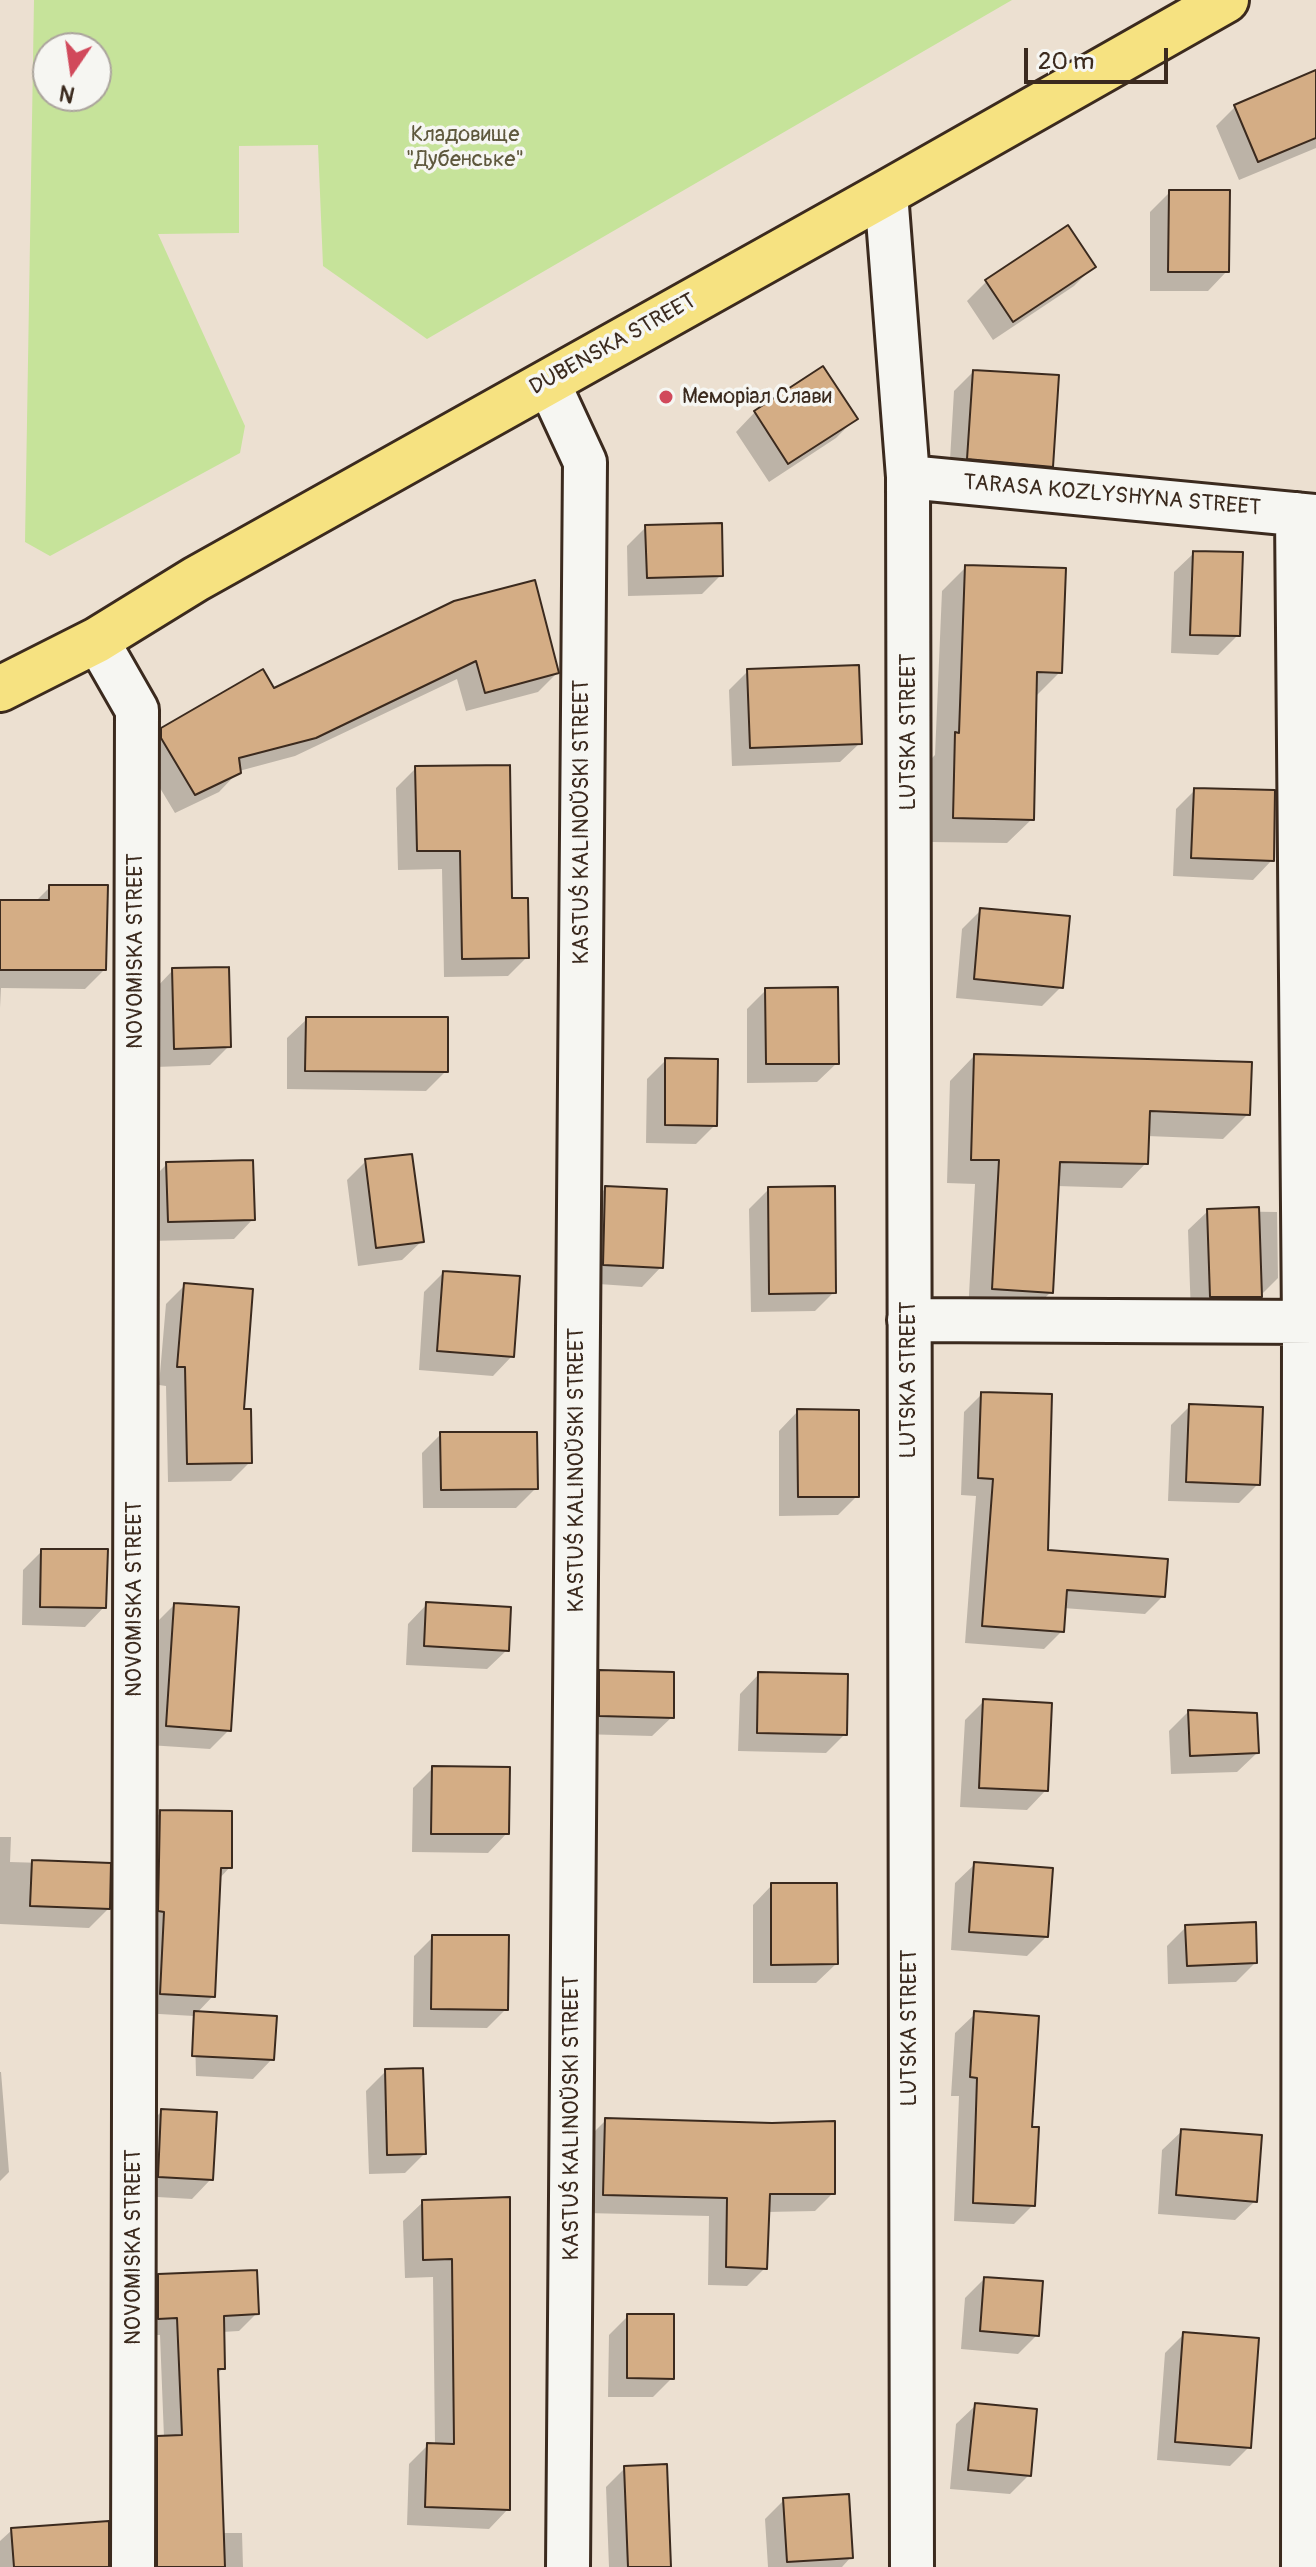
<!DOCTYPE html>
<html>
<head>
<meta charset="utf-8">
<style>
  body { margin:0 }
  #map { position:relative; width:1316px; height:2567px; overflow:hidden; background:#ece0d1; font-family:Pangolin,sans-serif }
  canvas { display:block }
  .north { position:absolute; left:32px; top:32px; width:80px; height:80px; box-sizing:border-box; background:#f6f6f2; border:2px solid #aba49d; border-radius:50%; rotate:193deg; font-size:22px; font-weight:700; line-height:32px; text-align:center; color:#3b2a1e }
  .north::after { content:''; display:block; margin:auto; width:28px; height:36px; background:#d1495b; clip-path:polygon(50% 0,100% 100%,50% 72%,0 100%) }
  .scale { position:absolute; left:1024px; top:48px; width:144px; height:36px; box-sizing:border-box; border:4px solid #3b2a1e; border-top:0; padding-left:10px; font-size:24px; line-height:28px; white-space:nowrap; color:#3b2a1e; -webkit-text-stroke:6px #f6f6f2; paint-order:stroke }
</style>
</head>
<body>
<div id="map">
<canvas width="1316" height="2567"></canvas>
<div class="north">N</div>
<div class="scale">20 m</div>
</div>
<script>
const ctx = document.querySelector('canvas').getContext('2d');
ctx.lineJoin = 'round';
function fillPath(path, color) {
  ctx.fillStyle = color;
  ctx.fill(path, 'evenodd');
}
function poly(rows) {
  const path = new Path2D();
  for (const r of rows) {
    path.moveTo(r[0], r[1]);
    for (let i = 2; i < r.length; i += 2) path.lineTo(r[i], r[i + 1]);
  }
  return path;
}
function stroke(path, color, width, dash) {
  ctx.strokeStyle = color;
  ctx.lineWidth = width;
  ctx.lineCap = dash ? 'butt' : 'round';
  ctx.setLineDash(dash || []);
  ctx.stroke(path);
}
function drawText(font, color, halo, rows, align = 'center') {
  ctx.font = font + ' Pangolin,sans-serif';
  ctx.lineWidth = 7;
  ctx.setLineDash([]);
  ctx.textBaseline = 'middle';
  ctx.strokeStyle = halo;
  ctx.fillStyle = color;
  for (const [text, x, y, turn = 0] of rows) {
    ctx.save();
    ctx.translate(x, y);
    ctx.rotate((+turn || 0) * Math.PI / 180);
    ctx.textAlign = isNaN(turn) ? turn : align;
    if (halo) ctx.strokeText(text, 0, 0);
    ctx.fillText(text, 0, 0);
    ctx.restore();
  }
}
const green = poly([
  [34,0,1012,0,427,339,323,266,318,145,239,146,239,233,158,234,245,426,240,453,50,556,25,542],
  [48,48,96,48,96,96,48,96]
]);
const shadow = poly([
  [1316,73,1316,148,1239,180,1216,126,1235,107],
  [1170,192,1227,271,1208,291,1150,291,1150,212],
  [1093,267,1074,286,993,340,967,301,986,282],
  [973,372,1051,466,1032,485,949,477,954,391],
  [755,412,855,419,836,438,769,482,736,432],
  [646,527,721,575,702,594,628,596,627,546],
  [1194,553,1238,635,1218,655,1171,653,1174,572],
  [966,567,1060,672,1036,696,1032,819,1007,843,930,842,931,759,935,755,942,591],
  [455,603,557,673,538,692,466,711,457,679,295,756,239,771,219,792,175,813,142,758,143,750,162,730,273,690],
  [748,671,860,743,840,762,732,766,729,690],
  [416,768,527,957,508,976,444,977,442,869,398,870,396,788],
  [1195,790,1272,860,1253,880,1173,876,1176,809],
  [50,887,104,970,85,989,1,988,0,1008,0,902,35,902],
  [981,910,1061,987,1042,1006,956,998,962,929],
  [173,970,229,1046,210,1065,156,1067,154,990],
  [766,990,837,1063,817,1082,747,1083,747,1009],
  [307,1019,446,1071,426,1091,287,1089,287,1038],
  [974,1056,1248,1114,1223,1139,1147,1136,1146,1163,1122,1188,1057,1186,1051,1292,1026,1316,968,1313,975,1184,947,1183,950,1081],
  [666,1060,715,1125,696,1144,646,1143,647,1079],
  [366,1161,422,1241,402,1260,358,1266,347,1180],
  [167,1164,253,1219,234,1239,149,1241,148,1183],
  [606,1188,661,1267,642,1287,584,1283,587,1207],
  [769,1189,834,1292,815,1311,751,1312,749,1209],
  [1208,1211,1277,1212,1278,1278,1241,1315,1191,1316,1188,1230],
  [443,1273,512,1356,493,1376,419,1370,424,1292],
  [185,1285,241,1411,250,1462,231,1481,168,1482,166,1386,159,1385,166,1304],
  [982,1394,1046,1552,1163,1596,1145,1614,1063,1608,1062,1631,1044,1649,965,1643,976,1496,961,1495,964,1412],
  [1190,1406,1258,1484,1239,1503,1168,1501,1171,1425],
  [798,1411,857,1496,838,1515,779,1516,779,1431],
  [441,1434,536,1488,516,1508,423,1508,422,1453],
  [42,1551,104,1607,85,1627,22,1625,23,1570],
  [427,1604,507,1650,487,1669,406,1665,408,1624],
  [174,1605,229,1730,210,1749,148,1745,155,1624],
  [600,1672,672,1717,652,1736,580,1734,581,1692],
  [759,1674,845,1734,826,1753,738,1751,740,1694],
  [984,1701,1046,1790,1027,1810,960,1807,965,1720],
  [1188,1712,1257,1753,1237,1772,1171,1774,1169,1731],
  [433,1768,507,1833,488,1853,412,1852,413,1788],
  [161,1812,230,1867,219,1879,213,1996,194,2016,142,2013,142,1832],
  [0,1837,11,1837,10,1862,109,1865,108,1909,89,1928,0,1924],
  [975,1864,1046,1937,1027,1956,951,1950,955,1883],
  [772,1885,836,1964,816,1983,753,1983,753,1905],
  [1186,1927,1255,1963,1236,1982,1168,1984,1167,1946],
  [433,1937,506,2009,487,2028,413,2027,414,1956],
  [975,2014,1029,2129,1033,2205,1014,2224,954,2221,959,2096,951,2096,955,2033],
  [195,2034,272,2059,253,2079,196,2076],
  [386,2071,424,2154,405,2173,369,2174,366,2091],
  [1,2072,9,2172,0,2181,0,2072],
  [162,2111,211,2179,192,2199,140,2196,143,2130],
  [606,2120,833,2193,815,2211,767,2212,765,2268,747,2286,708,2285,709,2216,586,2213,588,2138],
  [1182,2131,1255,2201,1235,2220,1158,2214,1162,2150],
  [508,2199,508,2509,489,2529,407,2525,409,2464,428,2445,435,2445,433,2277,405,2278,403,2221,423,2202],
  [158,2276,257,2313,239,2331,222,2332,223,2368,216,2375,222,2533,242,2533,243,2567,140,2567,140,2456,158,2438,164,2438,160,2335,141,2335,141,2294],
  [984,2279,1037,2335,1018,2354,961,2349,965,2298],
  [628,2316,672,2378,653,2397,608,2397,609,2335],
  [1184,2334,1249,2447,1230,2466,1157,2460,1165,2353],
  [976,2405,1029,2475,1010,2494,950,2489,956,2424],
  [625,2468,669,2567,609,2567,606,2487],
  [784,2500,851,2557,842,2567,768,2567,765,2519],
  [12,2530,107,2567,0,2567,0,2541]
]);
const building = poly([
  [1316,70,1316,138,1258,162,1234,105,1316,70],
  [1169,190,1230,190,1229,272,1168,272,1169,190],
  [1068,225,1096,267,1013,322,985,280,1068,225],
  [823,366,858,419,788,464,754,411,823,366],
  [973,370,1059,375,1053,467,967,459,973,370],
  [722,523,723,576,647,578,645,525,722,523],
  [1193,551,1243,552,1240,636,1190,635,1193,551],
  [965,565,1066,568,1062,673,1037,672,1034,820,953,818,955,732,959,733,965,565],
  [535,580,559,673,485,693,476,661,316,738,239,758,241,773,195,795,161,738,161,728,263,669,274,688,454,601,535,580],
  [859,665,862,744,750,748,747,669,859,665],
  [510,765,512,898,528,898,529,958,462,959,460,851,417,851,415,766,510,765],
  [1194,788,1275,790,1274,861,1191,858,1194,788],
  [49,885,108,885,106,970,0,970,0,900,49,900,49,885],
  [980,908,1070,916,1063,988,974,979,980,908],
  [229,967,231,1047,174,1049,172,968,229,967],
  [838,987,839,1064,766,1064,765,988,838,987],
  [306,1017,448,1017,448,1072,305,1071,306,1017],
  [974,1054,1252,1062,1250,1115,1150,1111,1148,1164,1060,1162,1053,1293,992,1289,999,1160,971,1160,974,1054],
  [665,1058,718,1059,717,1126,665,1125,665,1058],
  [412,1154,424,1242,376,1248,365,1159,412,1154],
  [253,1160,255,1220,168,1222,166,1162,253,1160],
  [605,1186,667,1189,663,1268,603,1265,605,1186],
  [835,1186,836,1293,769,1294,768,1187,835,1186],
  [1259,1207,1262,1297,1210,1297,1207,1209,1259,1207],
  [443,1271,520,1276,514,1357,437,1351,443,1271],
  [184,1283,253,1289,244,1409,251,1409,252,1463,187,1464,185,1367,177,1367,184,1283],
  [981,1392,1052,1394,1048,1550,1168,1559,1165,1597,1067,1590,1064,1632,982,1626,993,1479,978,1478,981,1392],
  [1189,1404,1263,1407,1260,1485,1186,1482,1189,1404],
  [797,1409,859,1410,859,1497,798,1497,797,1409],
  [440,1432,537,1432,538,1489,441,1490,440,1432],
  [41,1549,108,1549,106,1608,40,1607,41,1549],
  [426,1602,511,1607,509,1651,424,1646,426,1602],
  [174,1603,239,1607,231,1731,166,1726,174,1603],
  [599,1670,674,1672,674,1718,599,1716,599,1670],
  [758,1672,848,1674,847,1735,757,1733,758,1672],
  [983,1699,1052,1703,1048,1791,979,1788,983,1699],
  [1188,1710,1257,1713,1259,1753,1190,1756,1188,1710],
  [432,1766,510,1767,509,1834,431,1834,432,1766],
  [160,1810,232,1811,232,1868,221,1868,215,1997,160,1994,164,1912,158,1911,160,1810],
  [32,1860,111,1863,110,1909,30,1906,32,1860],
  [974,1862,1053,1868,1048,1937,969,1932,974,1862],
  [771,1883,837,1883,838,1964,771,1965,771,1883],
  [1256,1922,1257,1963,1187,1966,1185,1925,1256,1922],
  [432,1935,509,1935,508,2010,431,2009,432,1935],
  [194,2011,277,2016,274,2060,192,2056,194,2011],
  [974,2011,1039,2016,1032,2127,1039,2127,1035,2206,973,2203,977,2078,970,2077,974,2011],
  [423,2068,426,2154,387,2155,385,2069,423,2068],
  [161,2109,217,2112,213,2180,158,2177,161,2109],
  [605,2118,772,2123,835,2121,835,2194,770,2194,767,2269,726,2267,727,2198,603,2195,605,2118],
  [1181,2129,1262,2135,1257,2202,1176,2195,1181,2129],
  [510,2197,510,2510,425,2507,427,2443,454,2444,452,2259,423,2260,422,2200,510,2197],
  [257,2270,259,2314,224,2316,225,2369,218,2369,225,2567,157,2567,157,2436,182,2435,177,2318,158,2319,158,2274,257,2270],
  [984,2277,1043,2281,1039,2336,980,2331,984,2277],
  [627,2314,674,2314,674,2379,627,2378,627,2314],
  [1183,2332,1259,2338,1251,2448,1175,2442,1183,2332],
  [975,2403,1037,2409,1031,2476,968,2470,975,2403],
  [667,2464,671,2567,628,2567,624,2466,667,2464],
  [849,2494,853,2558,787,2562,783,2498,849,2494],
  [109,2521,109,2567,14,2567,11,2528,109,2521]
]);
const street = poly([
  [886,193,908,477,912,2567],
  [548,382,585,462,568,2567],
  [908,477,1316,516],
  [1297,514,1304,1322,1303,2567],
  [97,640,137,710,133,2567],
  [909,1320,1316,1322]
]);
const primary = poly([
  [0,689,97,640,196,579,886,193,1226,0]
]);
const markers = [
  [666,397,8,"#d1495b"]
];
const parkNames = [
  ["Кладовище",465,135],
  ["\"Дубенське\"",465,160]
];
const streetNames = [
  ["DUBENSKA STREET",613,345,-29],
  ["TARASA KOZLYSHYNA STREET",1112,496,5],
  ["LUTSKA STREET",909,732,-90],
  ["KASTUŚ KALINOŬSKI STREET",582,822,-90],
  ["NOVOMISKA STREET",136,951,-90],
  ["LUTSKA STREET",909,1380,-90],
  ["KASTUŚ KALINOŬSKI STREET",577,1470,-90],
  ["NOVOMISKA STREET",135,1599,-90],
  ["LUTSKA STREET",910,2028,-90],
  ["KASTUŚ KALINOŬSKI STREET",572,2118,-90],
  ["NOVOMISKA STREET",134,2247,-90]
];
const poiNames = [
  ["Меморіал Слави",682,397]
];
fillPath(green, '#c6e39a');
fillPath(shadow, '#0003');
fillPath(building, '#d4ad85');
stroke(building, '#3b2a1e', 2);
stroke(street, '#3b2a1e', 48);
stroke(primary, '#3b2a1e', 50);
stroke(street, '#f6f6f2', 42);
stroke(primary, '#f6e281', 44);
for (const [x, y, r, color] of markers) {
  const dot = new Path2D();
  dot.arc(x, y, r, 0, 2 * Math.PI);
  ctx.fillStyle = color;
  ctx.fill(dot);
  stroke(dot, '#f6f6f2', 3);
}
drawText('22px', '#5e583d', '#f6f6f2', parkNames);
drawText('22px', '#3b2a1e', '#f6f6f2', streetNames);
drawText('22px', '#3b2a1e', '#f6f6f2', poiNames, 'left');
</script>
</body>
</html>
